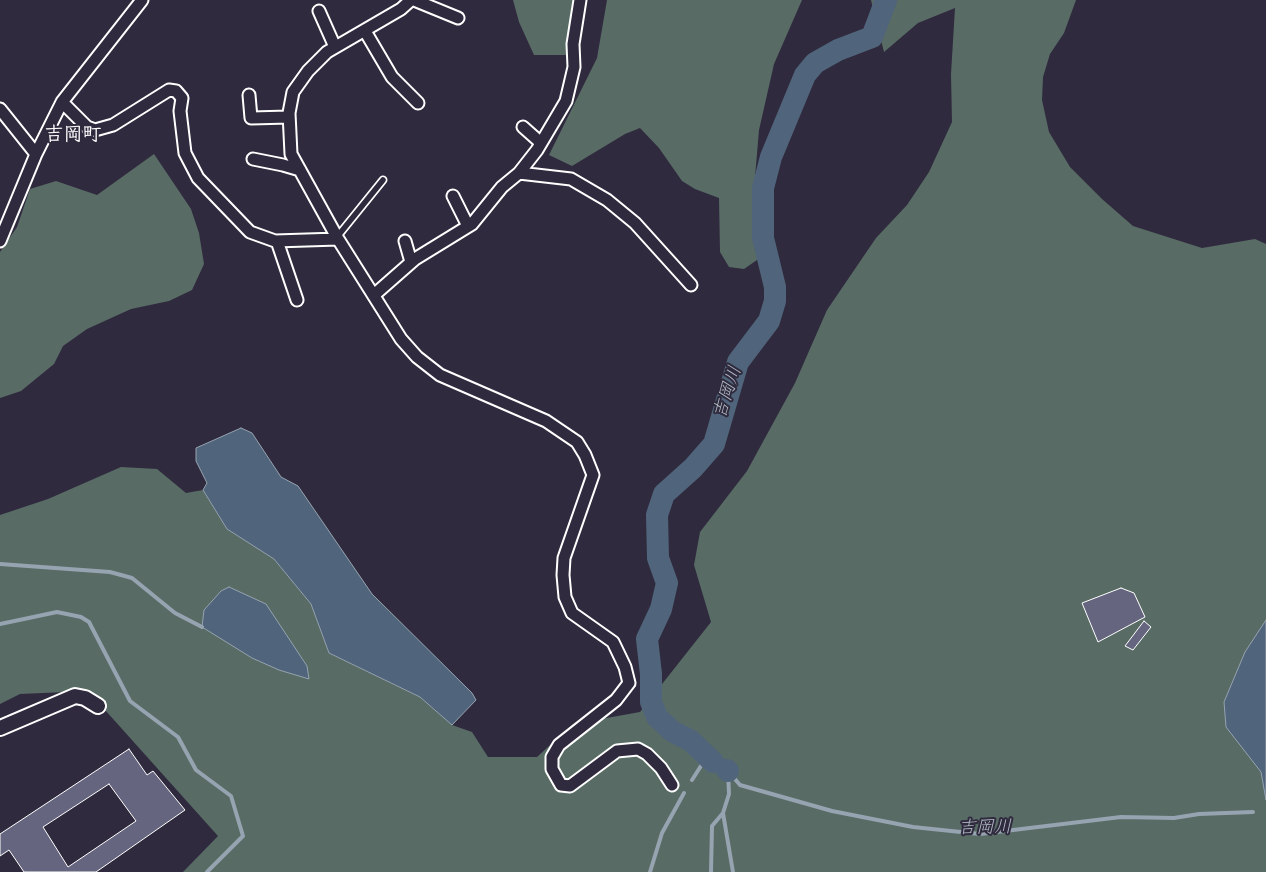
<!DOCTYPE html>
<html>
<head>
<meta charset="utf-8">
<style>
  body { margin:0 }
  canvas { display:block; background:#2f2a3d }
</style>
</head>
<body>
<canvas width="1266" height="872"></canvas>
<script>
const ctx = document.querySelector('canvas').getContext('2d');
ctx.lineJoin = 'round';
function fillPath(path, color) {
  ctx.fillStyle = color;
  ctx.fill(path, 'evenodd');
}
function poly(rows) {
  const path = new Path2D();
  for (const r of rows) {
    path.moveTo(r[0], r[1]);
    for (let i = 2; i < r.length; i += 2) path.lineTo(r[i], r[i + 1]);
  }
  return path;
}
function stroke(path, color, width, dash) {
  ctx.strokeStyle = color;
  ctx.lineWidth = width;
  ctx.lineCap = dash ? 'butt' : 'round';
  ctx.setLineDash(dash || []);
  ctx.stroke(path);
}
function drawText(font, color, halo, rows, align = 'center') {
  ctx.font = font + ' Dekko,"Klee One",sans-serif';
  ctx.lineWidth = 4;
  ctx.setLineDash([]);
  ctx.textBaseline = 'middle';
  ctx.strokeStyle = halo;
  ctx.fillStyle = color;
  for (const [text, x, y, turn = 0] of rows) {
    ctx.save();
    ctx.translate(x, y);
    ctx.rotate((+turn || 0) * Math.PI / 180);
    ctx.textAlign = isNaN(turn) ? turn : align;
    if (halo) ctx.strokeText(text, 0, 0);
    ctx.fillText(text, 0, 0);
    ctx.restore();
  }
}
const green = poly([
  [513,0,573,0,569,26,568,55,534,55,519,22],
  [607,0,802,0,774,64,759,130,754,189,761,228,757,260,744,269,729,267,720,252,719,198,695,189,682,181,659,148,640,128,625,134,572,166,549,155,597,58],
  [871,0,1076,0,1064,33,1050,54,1043,77,1042,100,1049,132,1070,167,1102,199,1133,226,1202,248,1255,239,1266,244,1266,872,183,872,218,836,88,691,20,694,0,704,0,515,48,499,121,467,157,469,186,493,203,490,227,529,274,559,311,604,329,653,420,697,452,725,472,732,488,757,537,757,573,724,640,712,711,622,694,565,700,532,747,471,795,383,827,310,876,238,907,205,929,172,952,122,951,74,955,8,918,23,884,52],
  [154,154,191,209,199,233,204,264,192,290,169,301,131,309,87,329,63,346,54,364,21,391,0,398,0,252,17,227,30,189,56,181,97,195]
]);
const water = poly([
  [241,428,252,433,281,477,298,486,372,594,472,693,476,700,452,725,420,697,329,653,311,604,274,559,227,529,203,490,207,483,196,461,196,448,241,428],
  [229,587,266,604,307,666,309,679,279,670,252,658,202,627,204,610,221,591,229,587],
  [1266,620,1266,800,1261,772,1226,727,1224,702,1245,652,1266,620]
]);
const stream = poly([
  [0,564,110,572,132,578,175,613,202,627],
  [0,624,57,612,81,617,89,622,130,701,178,737,196,770,231,796,243,836,207,872],
  [728,771,740,785,832,811,913,827,980,834,1121,817,1174,818,1199,814,1253,812],
  [728,771,729,794,723,813,733,872],
  [692,780,706,758],
  [650,872,662,833,684,793],
  [711,872,712,826,723,813]
]);
const river = poly([
  [713,762,691,741,672,731,657,717,651,702,651,674,647,639,661,609,667,583,658,558,657,515,664,494,693,468,714,444,738,362,769,321,775,301,775,287,763,238,763,188,771,157,805,75,815,63,838,50,872,37,886,0],
  [727,770,728,771]
]);
const building = poly([
  [1121,588,1134,593,1145,617,1098,642,1082,603,1121,588],
  [1144,621,1151,627,1133,650,1125,646,1144,621],
  [129,749,147,775,153,771,185,810,96,872,24,872,9,850,0,856,0,834,129,749],
  [109,784,136,821,68,867,43,827,109,784]
]);
const service = poly([
  [337,237,383,180]
]);
const minor = poly([
  [411,0,401,9,327,52,308,71,293,92,289,113,291,154,338,239,401,339,417,357,440,375,546,421,577,442,585,455,593,475,564,558,563,575,565,597,572,613,613,642,625,667,629,683,616,700,559,745,552,757,552,769,561,785,570,786,617,751,638,749,647,754,661,768,672,785],
  [414,0,458,18],
  [319,11,335,47],
  [365,31,392,77,418,103],
  [249,95,251,118,289,117],
  [62,102,87,127,95,130,113,125,169,90,176,91,182,98,180,111,185,153,198,178,250,232,275,241,338,239],
  [0,109,36,154],
  [523,127,541,143],
  [253,159,283,165,300,170],
  [519,173,571,179,607,200,635,223,691,285],
  [453,196,468,226],
  [0,241,36,154,62,102,142,0],
  [277,241,297,300],
  [405,241,411,262],
  [374,295,415,259,472,224,502,187,519,173,537,150,566,101,574,67,573,44,580,0]
]);
const tertiary = poly([
  [0,728,75,696,85,698,98,706]
]);
const waterNames = [
  ["吉岡川",730,393,-72],
  ["吉岡川",985,830,-1]
];
const quarterNames = [
  ["吉岡町",73,137]
];
fillPath(green, '#586b65');
fillPath(water, '#50657b');
stroke(water, '#96a3b0', 1);
stroke(stream, '#96a3b0', 4);
stroke(river, '#50657b', 22);
fillPath(building, '#65657f');
stroke(building, '#fff', 1);
stroke(service, '#fff', 9);
stroke(minor, '#fff', 15);
stroke(tertiary, '#fff', 18);
stroke(service, '#2f2a3d', 5.5);
stroke(minor, '#2f2a3d', 11);
stroke(tertiary, '#2f2a3d', 14);
drawText('italic 18px', '#b0bac4', '#2f2a3d', waterNames);
drawText('bold 19px', '#fff', '#2f2a3d', quarterNames);
</script>
</body>
</html>
